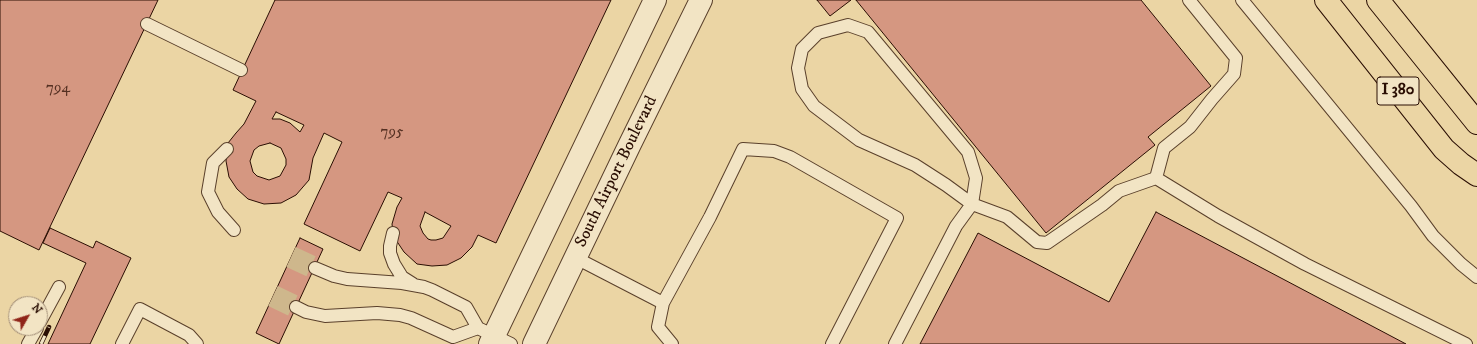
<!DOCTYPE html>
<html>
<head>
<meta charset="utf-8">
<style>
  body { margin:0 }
  #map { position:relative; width:1477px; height:344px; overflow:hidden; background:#ebd5a4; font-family:"IM FELL DW Pica",serif }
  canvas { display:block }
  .north { position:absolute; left:8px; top:296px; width:40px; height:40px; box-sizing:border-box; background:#f2e4c4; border:1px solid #a28e77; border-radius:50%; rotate:51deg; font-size:11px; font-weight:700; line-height:16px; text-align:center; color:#2a0e03 }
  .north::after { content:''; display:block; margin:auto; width:14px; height:18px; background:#8f2418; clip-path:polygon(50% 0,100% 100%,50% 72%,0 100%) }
</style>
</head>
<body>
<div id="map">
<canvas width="1477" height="344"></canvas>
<div class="north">N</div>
</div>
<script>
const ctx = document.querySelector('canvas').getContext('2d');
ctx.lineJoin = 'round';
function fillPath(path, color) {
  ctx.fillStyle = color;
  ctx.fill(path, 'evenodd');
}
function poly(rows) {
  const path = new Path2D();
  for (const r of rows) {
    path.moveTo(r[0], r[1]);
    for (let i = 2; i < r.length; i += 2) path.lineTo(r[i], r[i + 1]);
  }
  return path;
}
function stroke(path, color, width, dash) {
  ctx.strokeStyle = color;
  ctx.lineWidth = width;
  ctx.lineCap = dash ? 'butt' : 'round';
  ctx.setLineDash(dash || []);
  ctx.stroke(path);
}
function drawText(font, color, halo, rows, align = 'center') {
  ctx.font = font + ' "IM FELL DW Pica",serif';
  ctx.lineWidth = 3.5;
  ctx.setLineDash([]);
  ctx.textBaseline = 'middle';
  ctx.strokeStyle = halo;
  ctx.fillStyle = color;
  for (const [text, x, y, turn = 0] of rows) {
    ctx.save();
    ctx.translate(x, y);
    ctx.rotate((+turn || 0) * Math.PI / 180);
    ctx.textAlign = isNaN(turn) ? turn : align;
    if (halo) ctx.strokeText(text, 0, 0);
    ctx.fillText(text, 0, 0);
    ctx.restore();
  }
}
const building = poly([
  [0,0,158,0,39,250,0,231,0,0],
  [275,0,611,0,496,243,478,235,472,247,461,258,447,265,432,266,417,264,404,252,396,240,393,233,392,224,397,207,402,198,388,192,360,251,304,224,342,142,324,133,313,158,309,180,296,195,281,203,264,204,248,199,237,189,229,177,226,161,228,143,236,133,244,124,256,101,233,90,275,0],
  [276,112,304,125,300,132,290,123,280,119,272,119,276,112],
  [270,143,281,148,286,159,286,165,280,176,269,180,257,176,253,172,250,161,254,150,259,146,270,143],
  [425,212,451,226,443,238,436,240,431,240,428,239,423,233,420,226,421,223,425,212],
  [817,0,851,0,830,16,817,0],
  [856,0,1141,0,1211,86,1148,137,1155,145,1046,233,856,0],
  [1156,212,1406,344,920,344,978,233,1109,302,1156,212],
  [50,228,93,248,96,241,131,258,90,344,48,344,86,263,43,243,50,228],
  [300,238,323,249,279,344,256,333,300,238]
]);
const minorTunnel = poly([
  [291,257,315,268],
  [273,296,296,307]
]);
const service = poly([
  [1242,0,1411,206,1433,236,1461,264,1477,277],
  [147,24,241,70],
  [227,149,213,163,208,192,218,212,234,230],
  [1156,178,1218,216,1305,264,1466,344],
  [1156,178,1164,148,1190,127,1212,99,1234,74,1236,58,1189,0],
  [393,233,390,246,390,253,394,264,402,277,413,284],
  [576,258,663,303],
  [315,268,334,276,347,279,402,283,424,287,432,290,466,307,478,328,511,344],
  [296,307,306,312,325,316,377,313,400,315,411,318,453,337,478,328],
  [40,322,59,287],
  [28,344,37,328],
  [122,344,140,309,189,335,197,344],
  [672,344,658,327,663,303,710,217,743,149,774,151,790,157,897,218,832,344],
  [895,344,956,226,972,204,976,178,968,152,868,32,848,25,818,33,802,49,798,68,802,89,814,106,859,140,915,165,946,185,972,204,1007,217,1037,242,1047,243,1102,205,1119,191,1156,178]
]);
const tertiary = poly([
  [490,344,655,0],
  [534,344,630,144,701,0]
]);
const motorway = poly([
  [1326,0,1444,149,1461,164,1477,175],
  [1378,0,1477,123]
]);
const rail = poly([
  [41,344,49,327]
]);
const numberNames = [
  ["794",58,89],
  ["795",392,133]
];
const shields = [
  [1398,91,42]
];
const shieldNames = [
  ["I 380",1398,91]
];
const streetNames = [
  ["South Airport Boulevard",617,172,-64]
];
fillPath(building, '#d59781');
stroke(building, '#2a0e03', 1);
stroke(minorTunnel, '#ceb78c', 22, [22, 11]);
stroke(service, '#5a402b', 14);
stroke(tertiary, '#5a402b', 24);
stroke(motorway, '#2a0e03', 24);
stroke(service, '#f2e4c4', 12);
stroke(tertiary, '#f2e4c4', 22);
stroke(motorway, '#ebd5a4', 22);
stroke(rail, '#2a0e03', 4.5);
stroke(rail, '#f2e4c4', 3, [9]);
drawText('15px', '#553022', null, numberNames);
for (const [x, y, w] of shields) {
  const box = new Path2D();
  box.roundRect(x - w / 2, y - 14, w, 28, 3);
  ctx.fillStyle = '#f2e4c4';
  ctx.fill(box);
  stroke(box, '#2a0e03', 1);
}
drawText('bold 16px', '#2a0e03', null, shieldNames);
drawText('17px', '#2a0e03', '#f2e4c4', streetNames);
</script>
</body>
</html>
